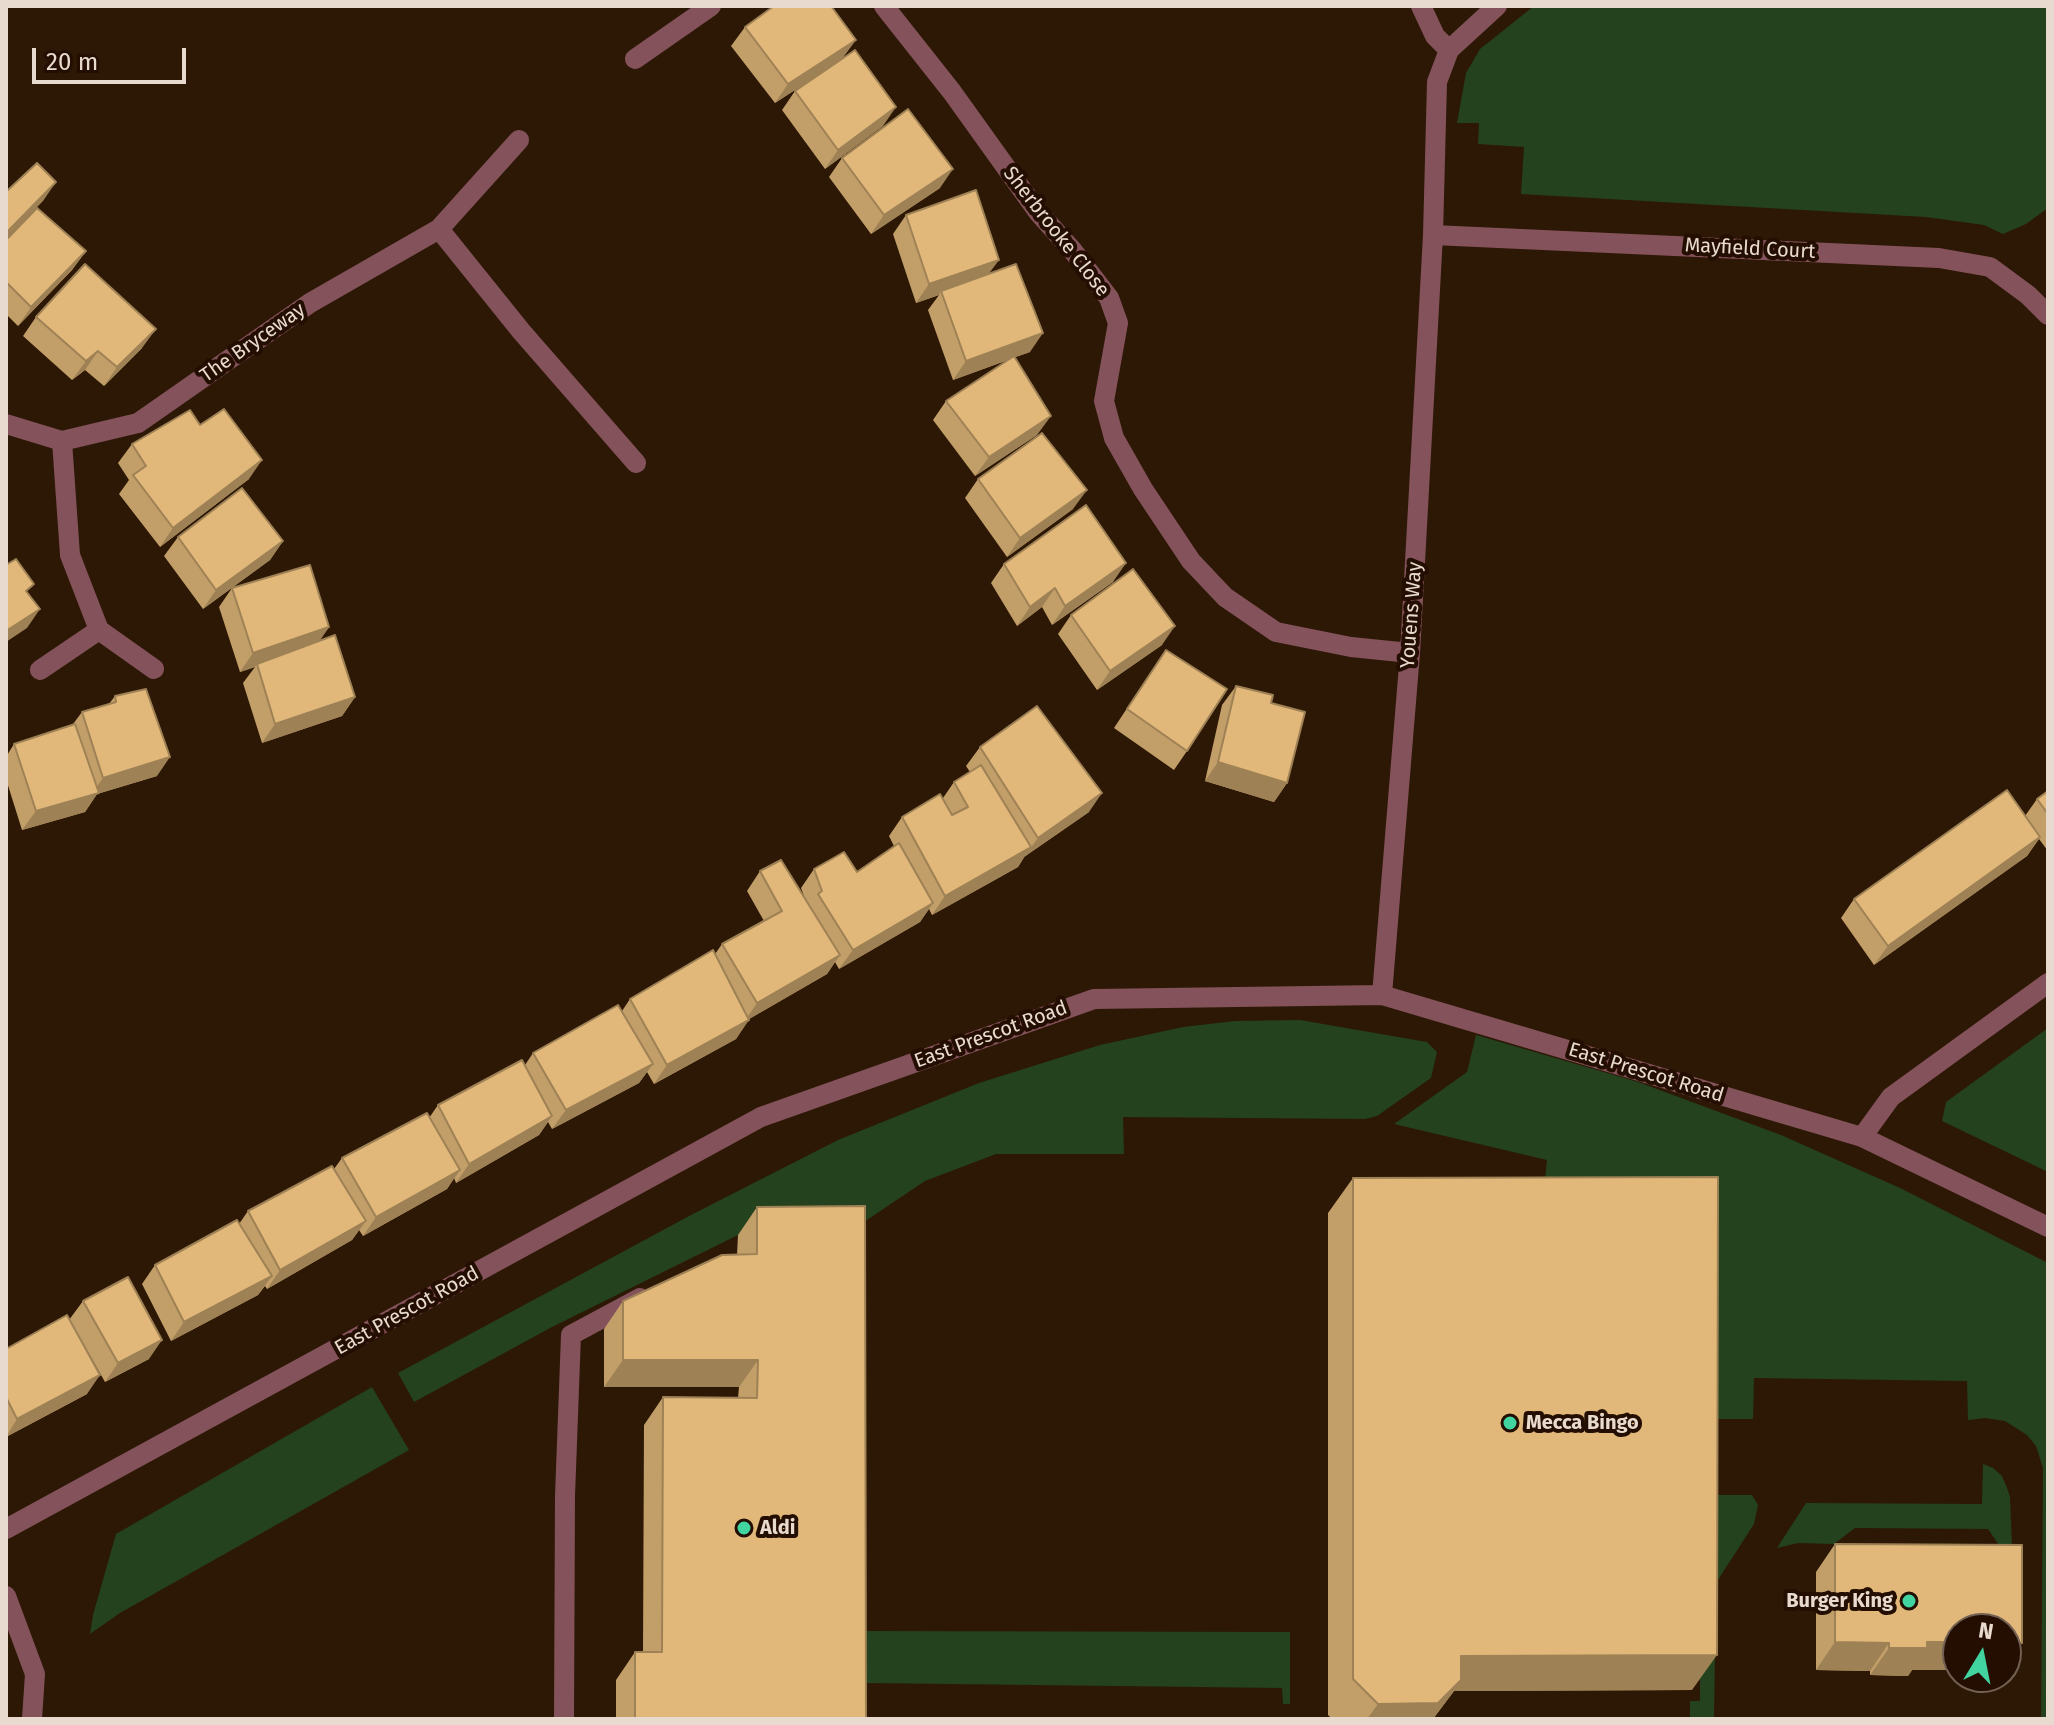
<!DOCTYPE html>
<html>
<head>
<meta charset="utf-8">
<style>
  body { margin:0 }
  #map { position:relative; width:2054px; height:1725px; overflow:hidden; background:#2d1806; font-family:"Fira Sans",sans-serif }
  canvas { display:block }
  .frame { position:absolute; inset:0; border:8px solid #e9dacf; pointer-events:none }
  .north { position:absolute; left:1942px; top:1613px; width:80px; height:80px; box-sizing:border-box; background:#230e01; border:2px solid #726053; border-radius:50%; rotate:10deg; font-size:22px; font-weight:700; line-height:32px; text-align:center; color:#e9dacf }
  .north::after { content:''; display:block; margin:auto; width:28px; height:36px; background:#41d4a1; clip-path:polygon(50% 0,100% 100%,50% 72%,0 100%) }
  .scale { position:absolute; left:32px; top:48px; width:154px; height:36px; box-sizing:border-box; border:4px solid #e9dacf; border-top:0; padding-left:10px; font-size:24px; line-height:28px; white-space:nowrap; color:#e9dacf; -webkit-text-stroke:6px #230e01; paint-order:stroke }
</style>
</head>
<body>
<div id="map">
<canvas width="2054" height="1725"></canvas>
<div class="frame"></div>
<div class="north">N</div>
<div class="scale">20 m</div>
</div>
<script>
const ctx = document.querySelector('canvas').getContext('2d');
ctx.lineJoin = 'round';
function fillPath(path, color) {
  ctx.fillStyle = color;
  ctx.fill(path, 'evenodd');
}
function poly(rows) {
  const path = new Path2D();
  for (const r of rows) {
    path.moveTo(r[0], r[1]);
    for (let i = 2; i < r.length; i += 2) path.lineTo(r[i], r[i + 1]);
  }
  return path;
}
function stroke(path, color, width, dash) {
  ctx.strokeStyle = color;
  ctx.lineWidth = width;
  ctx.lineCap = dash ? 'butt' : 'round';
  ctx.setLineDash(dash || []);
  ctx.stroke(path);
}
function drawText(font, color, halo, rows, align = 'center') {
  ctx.font = font + ' "Fira Sans",sans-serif';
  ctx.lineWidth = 8;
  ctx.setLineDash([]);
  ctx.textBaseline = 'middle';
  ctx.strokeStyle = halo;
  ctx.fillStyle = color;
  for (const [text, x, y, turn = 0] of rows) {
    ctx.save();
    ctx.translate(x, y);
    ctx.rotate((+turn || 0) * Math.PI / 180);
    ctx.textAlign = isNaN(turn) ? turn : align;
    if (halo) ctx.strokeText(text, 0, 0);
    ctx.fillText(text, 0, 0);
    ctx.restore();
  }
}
const green = poly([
  [1534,6,2048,6,2048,208,2026,224,2003,234,1984,225,1926,217,1521,194,1524,147,1478,144,1479,123,1457,123,1466,73,1480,49],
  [1300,1020,1427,1042,1437,1052,1431,1078,1377,1116,1365,1119,1123,1117,1124,1154,996,1154,925,1181,846,1234,738,1235,552,1327,414,1402,398,1373,691,1215,838,1140,979,1083,1100,1045,1183,1027,1235,1021],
  [2048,1028,2048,1172,1942,1121,1946,1102],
  [1476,1035,1638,1082,1781,1135,1900,1188,2048,1263,2048,1719,2041,1719,2043,1468,2036,1446,2027,1435,2005,1421,1985,1418,1968,1420,1967,1381,1754,1378,1753,1419,1717,1419,1714,1495,1752,1495,1758,1505,1754,1524,1716,1583,1714,1719,1690,1719,1690,1701,1700,1701,1700,1202,1543,1198,1547,1160,1394,1124,1467,1072],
  [372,1387,409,1450,120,1613,90,1634,93,1615,116,1534],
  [1983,1464,1993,1468,2002,1476,2007,1488,2010,1497,2012,1548,2001,1548,1988,1529,1855,1528,1834,1544,1798,1543,1777,1548,1806,1503,1982,1504],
  [866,1631,1290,1632,1290,1704,1283,1704,1282,1688,867,1683]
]);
const minor = poly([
  [884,6,952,92,1038,212,1073,251,1109,298,1118,323,1104,401,1114,438,1143,489,1191,561,1225,597,1276,632,1351,647,1410,653],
  [1449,50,1497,6],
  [635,59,711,6],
  [439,229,521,331,636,463],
  [1433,235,1939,258,1990,267,2028,295,2048,315],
  [6,424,62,441,138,423,310,303,439,229,519,140],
  [62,441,70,555,99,630,154,669],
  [40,670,99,630],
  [1382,995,1410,653,1433,235,1437,82,1449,50,1435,36,1421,6],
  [1862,1137,1891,1097,2048,983],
  [6,1529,761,1117,1094,999,1382,995,1862,1137,2048,1227],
  [6,1596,35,1674,32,1719],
  [564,1719,565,1496,571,1335,640,1298]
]);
const wall = poly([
  [745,27,843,58,883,126,825,169,782,110,795,91,835,64,775,103,731,46],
  [842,158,940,188,871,234,829,177],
  [906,215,988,274,1030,352,1015,357,1037,435,975,476,933,420,946,401,1008,360,953,380,928,310,939,295,916,303,893,234],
  [6,240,86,251,72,270,18,326,6,314],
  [36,317,142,348,104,386,85,370,72,380,23,336],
  [200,425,249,479,160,547,119,494,129,480,118,463,132,444],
  [978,479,1073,509,1007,557,965,498],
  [178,537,283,541,270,560,203,609,164,556],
  [1004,564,1113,582,1052,625,1042,607,1017,626,991,583],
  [232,588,329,627,320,640,355,697,342,716,262,743,243,683,255,667,240,672,219,607],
  [1071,615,1162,645,1097,690,1058,634],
  [1153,669,1187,751,1174,770,1114,728],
  [1236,686,1271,703,1287,783,1274,802,1205,781,1222,705],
  [115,696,157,776,97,794,85,812,22,830,6,779,6,757,14,744,73,724,82,712,109,704],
  [980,747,1089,812,1024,857,1018,867,932,915,929,909,920,922,839,969,835,962,827,974,749,1019,736,1039,654,1084,647,1072,639,1083,552,1129,548,1122,539,1135,456,1183,454,1178,447,1189,363,1236,359,1230,352,1240,267,1289,265,1286,258,1295,171,1341,142,1284,155,1265,239,1224,248,1211,334,1169,342,1158,429,1118,438,1105,525,1065,533,1053,622,1011,630,999,715,954,722,944,764,921,747,891,760,871,804,896,801,888,814,869,857,872,894,846,889,836,902,817,943,798,954,782,970,772,966,766],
  [2048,791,2048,851,2039,839,2027,856,1874,965,1841,918,1854,899,2025,816,2037,799],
  [1353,1178,1692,1690,1454,1691,1433,1719,1332,1719,1328,1715,1328,1213],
  [757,1207,866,1719,616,1719,616,1680,635,1652,643,1652,644,1425,663,1397,738,1398,739,1387,604,1387,604,1329,623,1301,737,1255,738,1235],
  [83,1301,149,1359,105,1382,84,1345,87,1394,6,1437,6,1349,69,1320],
  [1835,1544,2022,1545,2022,1643,2006,1666,2006,1629,1958,1629,1958,1670,1912,1670,1908,1676,1870,1675,1870,1671,1816,1670,1816,1572]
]);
const shadedWall = poly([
  [856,40,842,59,775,103,788,84],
  [896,107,883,126,825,169,838,150],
  [953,169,940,188,871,234,884,215],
  [56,182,43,201,6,239,6,233],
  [86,251,72,270,18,326,31,307],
  [999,260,985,279,941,291,939,295,916,303,929,284],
  [156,329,142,348,104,386,117,367],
  [1043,333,1030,352,953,380,966,361],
  [98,351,85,370,72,380,86,361],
  [1051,416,1037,435,975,476,989,457],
  [262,460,249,479,160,547,173,528],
  [1087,490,1073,509,1007,557,1020,538],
  [283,541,270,560,203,609,216,590],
  [1126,563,1113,582,1052,625,1065,606],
  [1055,588,1042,607,1017,626,1030,607],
  [40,609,27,628,6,642,6,631],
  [1175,626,1162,645,1097,690,1110,671],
  [329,627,316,646,257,664,255,667,240,672,253,653],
  [355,697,342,716,262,743,275,724],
  [170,757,157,776,97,794,85,812,22,830,36,811,91,795,103,778],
  [1218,762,1287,783,1274,802,1205,781],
  [1102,793,1089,812,1024,857,1038,838],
  [2040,837,2027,856,1874,965,1888,946],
  [1031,847,1018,867,932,915,945,896],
  [933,903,920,922,839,969,853,950],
  [840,955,827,974,744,1022,757,1003],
  [749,1020,736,1039,654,1084,667,1065],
  [653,1064,639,1083,552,1129,566,1110],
  [552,1116,539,1135,456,1183,469,1164],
  [460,1170,447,1189,363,1236,376,1217],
  [366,1221,352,1240,267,1289,280,1270],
  [272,1276,258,1295,171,1341,184,1322],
  [162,1340,149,1359,105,1382,118,1363],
  [623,1360,758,1360,739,1387,604,1387],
  [100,1375,87,1394,6,1437,17,1419],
  [1835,1642,1889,1643,1870,1671,1816,1670],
  [1927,1642,1958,1642,1958,1670,1912,1670,1908,1676,1870,1675,1889,1648],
  [2006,1643,2022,1643,2006,1666],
  [1717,1655,1692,1690,1454,1691,1433,1719,1367,1719,1378,1704,1461,1656]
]);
const building = poly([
  [774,6,831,6,856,40,788,84,745,27,774,6],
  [855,50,896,107,838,150,795,91,855,50],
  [908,109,953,169,884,215,842,158,908,109],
  [37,163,56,182,6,233,6,188,8,190,37,163],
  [976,190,999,260,929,284,906,215,976,190],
  [37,208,86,251,31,307,6,282,6,240,37,208],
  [85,264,156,329,117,367,98,351,86,361,36,317,85,264],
  [1016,264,1043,333,966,361,941,291,1016,264],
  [1014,356,1051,416,989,457,946,401,1014,356],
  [224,409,262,460,173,528,133,475,146,466,132,444,190,410,200,425,224,409],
  [1042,433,1087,490,1020,538,978,479,1042,433],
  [242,488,283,541,216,590,178,537,242,488],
  [1086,505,1126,563,1065,606,1055,588,1030,607,1004,564,1086,505],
  [16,559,34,584,26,591,40,609,6,631,6,565,16,559],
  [310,565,329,627,253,653,232,588,310,565],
  [1133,569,1175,626,1110,671,1071,615,1133,569],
  [335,635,355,697,275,724,257,664,335,635],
  [1166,650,1227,689,1187,751,1127,709,1166,650],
  [1236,686,1273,695,1271,703,1305,712,1287,783,1218,762,1236,686],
  [146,689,170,757,103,778,82,712,116,702,115,696,146,689],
  [1037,706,1102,793,1038,838,980,747,1037,706],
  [75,724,99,793,36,811,14,744,75,724],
  [981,765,1031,847,945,896,902,817,940,794,952,815,968,807,954,782,981,765],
  [2007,790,2040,837,1888,946,1854,899,2007,790],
  [2048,791,2048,814,2037,799,2048,791],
  [899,843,933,903,853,950,818,894,822,891,814,869,844,852,857,872,899,843],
  [781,860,840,955,757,1003,722,944,782,911,760,871,781,860],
  [713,950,749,1020,667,1065,630,999,713,950],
  [618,1005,653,1064,566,1110,533,1053,618,1005],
  [522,1060,552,1116,469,1164,438,1105,522,1060],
  [427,1113,460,1170,376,1217,342,1158,427,1113],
  [332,1166,366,1221,280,1270,248,1211,332,1166],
  [1718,1177,1717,1655,1461,1656,1461,1680,1438,1703,1378,1704,1353,1679,1353,1178,1718,1177],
  [865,1206,866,1719,635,1719,635,1652,662,1652,663,1397,757,1398,758,1360,623,1360,623,1301,722,1255,757,1254,757,1207,865,1206],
  [237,1220,272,1276,184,1322,155,1265,237,1220],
  [128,1277,162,1340,118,1363,83,1301,128,1277],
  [67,1315,100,1375,17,1419,6,1397,6,1349,67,1315],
  [1835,1544,2022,1545,2022,1643,2006,1643,2006,1629,1958,1629,1958,1642,1927,1642,1927,1648,1889,1648,1889,1643,1835,1642,1835,1544]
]);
const markers = [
  [1510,1423,8,"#41d4a1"],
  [744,1528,8,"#41d4a1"],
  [1909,1601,8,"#41d4a1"]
];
const streetNames = [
  ["Sherbrooke Close",1056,232,52],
  ["Mayfield Court",1750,249,3],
  ["The Bryceway",253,343,-35],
  ["Youens Way",1412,615,-86],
  ["East Prescot Road",991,1035,-20],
  ["East Prescot Road",1646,1073,17],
  ["East Prescot Road",407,1311,-29]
];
const poiNames = [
  ["Mecca Bingo",1526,1423],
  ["Aldi",760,1528],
  ["Burger King",1893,1601,"right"]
];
fillPath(green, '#23421d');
stroke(minor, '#84525a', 20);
fillPath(wall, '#c29e68');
fillPath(shadedWall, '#9e8155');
fillPath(building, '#e1b879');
stroke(building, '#9e8155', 2);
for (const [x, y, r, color] of markers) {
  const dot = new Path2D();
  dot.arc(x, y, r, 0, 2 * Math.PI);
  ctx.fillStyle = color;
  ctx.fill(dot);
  stroke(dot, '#230e01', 3);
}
drawText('20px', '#e9dacf', '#230e01', streetNames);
drawText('bold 20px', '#e9dacf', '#230e01', poiNames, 'left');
</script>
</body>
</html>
